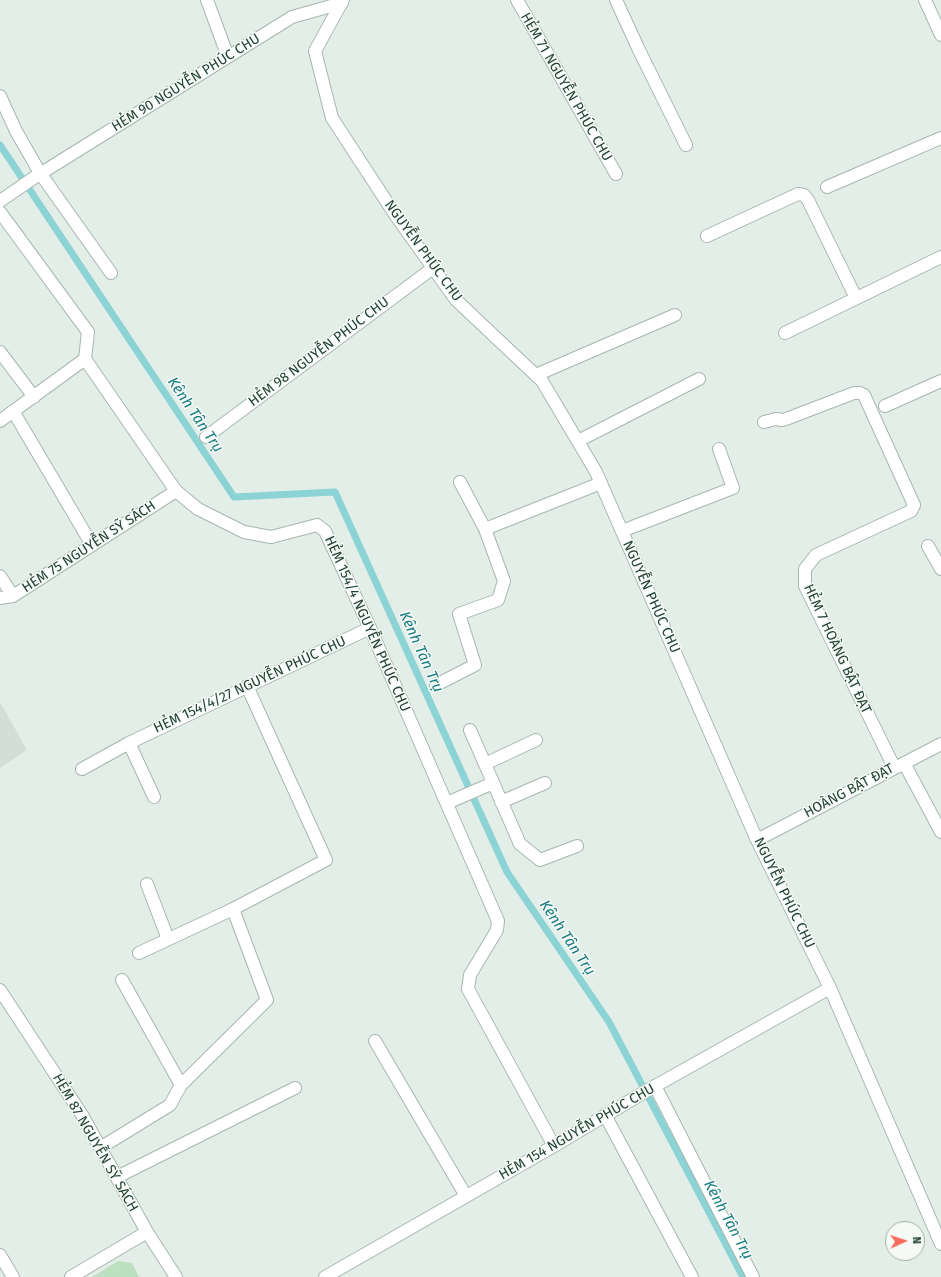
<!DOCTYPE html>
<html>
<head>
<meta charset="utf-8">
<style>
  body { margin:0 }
  #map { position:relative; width:941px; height:1277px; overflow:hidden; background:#e4eee8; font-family:"Fira Sans",sans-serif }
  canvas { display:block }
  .north { position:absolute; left:885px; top:1221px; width:40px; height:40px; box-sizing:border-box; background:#f5faf7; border:1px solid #a1b0a9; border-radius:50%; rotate:87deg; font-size:11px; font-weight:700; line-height:16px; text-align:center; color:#234134 }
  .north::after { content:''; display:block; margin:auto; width:14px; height:18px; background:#f66b5b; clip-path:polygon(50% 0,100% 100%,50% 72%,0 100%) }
</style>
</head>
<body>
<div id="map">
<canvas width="941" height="1277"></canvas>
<div class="north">N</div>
</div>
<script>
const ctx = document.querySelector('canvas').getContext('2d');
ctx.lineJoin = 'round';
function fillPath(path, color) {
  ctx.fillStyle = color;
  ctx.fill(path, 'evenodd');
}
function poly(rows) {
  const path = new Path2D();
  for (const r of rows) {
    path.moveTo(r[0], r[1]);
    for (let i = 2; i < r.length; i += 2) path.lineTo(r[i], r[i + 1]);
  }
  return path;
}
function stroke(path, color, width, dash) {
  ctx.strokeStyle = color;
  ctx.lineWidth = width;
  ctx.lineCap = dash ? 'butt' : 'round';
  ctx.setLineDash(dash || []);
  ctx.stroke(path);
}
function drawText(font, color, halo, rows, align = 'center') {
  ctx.font = font + ' "Fira Sans",sans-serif';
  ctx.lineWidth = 3;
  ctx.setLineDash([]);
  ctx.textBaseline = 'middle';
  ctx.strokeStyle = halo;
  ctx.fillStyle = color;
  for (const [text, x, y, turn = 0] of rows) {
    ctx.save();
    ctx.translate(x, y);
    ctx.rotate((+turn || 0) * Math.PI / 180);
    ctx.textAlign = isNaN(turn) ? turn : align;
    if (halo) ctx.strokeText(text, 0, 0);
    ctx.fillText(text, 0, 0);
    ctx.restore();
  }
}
const built = poly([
  [0,702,27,750,0,768]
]);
const green = poly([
  [118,1261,132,1263,139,1277,92,1277]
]);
const stream = poly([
  [0,145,234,497,335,492,507,872,609,1022,743,1277]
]);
const service = poly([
  [207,0,228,57],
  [517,0,616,174],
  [616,0,639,50,686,145],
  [925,0,941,35],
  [0,96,16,131,40,173,111,273],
  [827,187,941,138],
  [0,201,35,177,292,17,342,3],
  [0,212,88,332,85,359],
  [707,236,798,194,804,195,808,200,856,298],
  [785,333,941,257],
  [0,352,34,397],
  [536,375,675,315],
  [885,406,941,381],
  [13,411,92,545],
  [0,421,85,359],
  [764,422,776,419,782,420,786,419,854,393,860,393,864,395,914,505,911,511,816,555,805,569,805,586,894,767],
  [206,437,433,268],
  [578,441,699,379],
  [198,509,244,532,271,537],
  [485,529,601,483],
  [622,531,733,488,719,449],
  [928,546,941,569],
  [0,576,13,596],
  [0,598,13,596,176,491,85,359],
  [436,685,475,665,459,614,498,600,504,581,485,529,460,482],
  [470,730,520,844,540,860,577,846],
  [129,743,154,797],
  [485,764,536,740],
  [82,769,129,743,370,628],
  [501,802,545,783],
  [447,803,493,783],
  [147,884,168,939],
  [139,953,233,909,326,860,247,686],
  [122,980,181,1085],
  [375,1041,466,1196],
  [655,1086,753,1277],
  [605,1115,692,1277],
  [100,1148,170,1105,181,1085,267,1000,233,909],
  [117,1177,295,1088],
  [0,1255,13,1277],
  [71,1277,147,1232]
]);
const minor = poly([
  [343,0,315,51,332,118,396,216,456,300,542,381,596,472,757,840,830,988,941,1244],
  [176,491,198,509],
  [271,537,317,525,325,531,370,628,498,921,497,930,470,975,468,989,554,1146],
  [904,763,941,832],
  [757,840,941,744],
  [0,990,82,1115,147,1232,176,1277],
  [325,1277,554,1146,648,1090,830,988]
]);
const streetNames = [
  ["HẺM 90 NGUYỄN PHÚC CHU",186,83,-32],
  ["HẺM 71 NGUYỄN PHÚC CHU",566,87,60],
  ["NGUYỄN PHÚC CHU",423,251,54],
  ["HẺM 98 NGUYỄN PHÚC CHU",319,352,-37],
  ["HẺM 75 NGUYỄN SỸ SÁCH",89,547,-33],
  ["NGUYỄN PHÚC CHU",651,597,66],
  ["HẺM 154/4 NGUYỄN PHÚC CHU",367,624,66],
  ["HẺM 7 HOÀNG BẬT ĐẠT",837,649,65],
  ["HẺM 154/4/27 NGUYỄN PHÚC CHU",250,685,-25],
  ["HOÀNG BẬT ĐẠT",849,791,-28],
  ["NGUYỄN PHÚC CHU",784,893,64],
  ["HẺM 154 NGUYỄN PHÚC CHU",577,1132,-30],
  ["HẺM 87 NGUYỄN SỸ SÁCH",95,1143,60]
];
const waterNames = [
  ["Kênh Tân Trụ",195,415,56],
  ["Kênh Tân Trụ",421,652,66],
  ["Kênh Tân Trụ",567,938,56],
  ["Kênh Tân Trụ",728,1220,62]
];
fillPath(built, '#d2ded7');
fillPath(green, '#bde0c1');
stroke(stream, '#8bd3d4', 7);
stroke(service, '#a6b7ae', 14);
stroke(minor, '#a6b7ae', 14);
stroke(service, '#fff', 12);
stroke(minor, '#fff', 12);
drawText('14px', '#234134', '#f5faf7', streetNames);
drawText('italic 15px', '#1a7c7f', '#f5faf7', waterNames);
</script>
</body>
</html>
